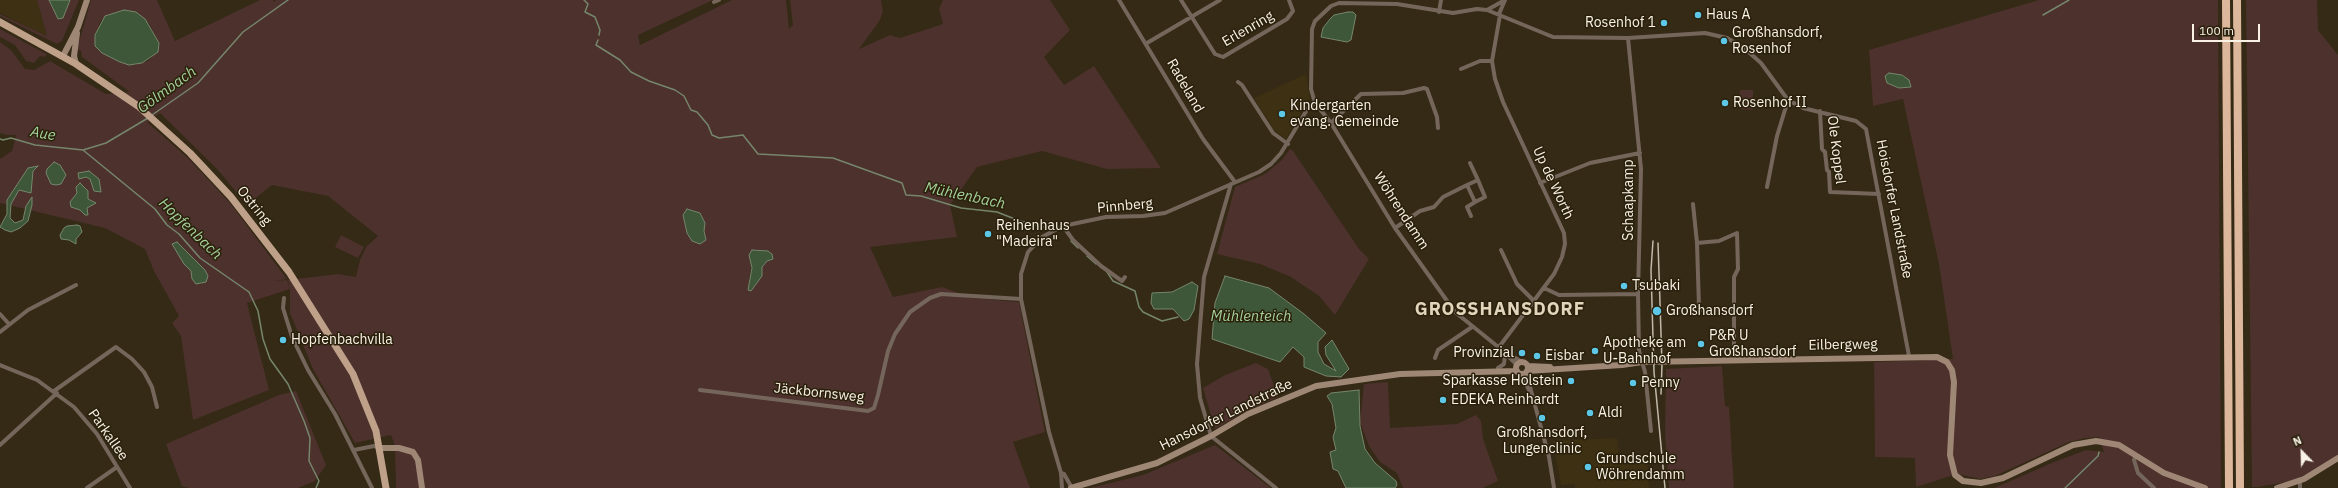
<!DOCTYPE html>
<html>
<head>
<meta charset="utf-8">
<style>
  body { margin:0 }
  #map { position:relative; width:2338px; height:488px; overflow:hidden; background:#342a15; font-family:"IBM Plex Sans",sans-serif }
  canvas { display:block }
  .north { position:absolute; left:2282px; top:432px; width:40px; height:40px; -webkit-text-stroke:3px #2a200b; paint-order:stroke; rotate:337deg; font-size:11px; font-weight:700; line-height:16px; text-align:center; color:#f9f2e5 }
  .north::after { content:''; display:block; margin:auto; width:14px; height:18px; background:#f9f2e5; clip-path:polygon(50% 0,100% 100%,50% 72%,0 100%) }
  .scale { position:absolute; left:2192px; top:24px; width:68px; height:18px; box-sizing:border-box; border:2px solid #f9f2e5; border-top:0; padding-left:5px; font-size:12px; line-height:14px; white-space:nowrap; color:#f9f2e5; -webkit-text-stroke:3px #2a200b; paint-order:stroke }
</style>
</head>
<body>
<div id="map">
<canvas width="2338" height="488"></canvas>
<div class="north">N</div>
<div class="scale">100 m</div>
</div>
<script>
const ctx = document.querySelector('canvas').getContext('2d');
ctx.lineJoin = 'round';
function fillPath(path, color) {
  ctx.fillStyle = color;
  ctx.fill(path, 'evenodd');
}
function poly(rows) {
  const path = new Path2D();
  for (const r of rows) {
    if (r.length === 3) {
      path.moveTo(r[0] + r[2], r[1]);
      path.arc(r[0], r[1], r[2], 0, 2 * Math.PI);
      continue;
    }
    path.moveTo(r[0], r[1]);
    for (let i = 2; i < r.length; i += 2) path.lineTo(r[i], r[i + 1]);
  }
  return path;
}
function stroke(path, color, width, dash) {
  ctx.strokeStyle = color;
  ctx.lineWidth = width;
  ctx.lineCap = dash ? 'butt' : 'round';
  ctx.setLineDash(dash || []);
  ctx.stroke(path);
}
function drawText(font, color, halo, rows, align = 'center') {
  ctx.font = font + ' "IBM Plex Sans",sans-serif';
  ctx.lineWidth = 3;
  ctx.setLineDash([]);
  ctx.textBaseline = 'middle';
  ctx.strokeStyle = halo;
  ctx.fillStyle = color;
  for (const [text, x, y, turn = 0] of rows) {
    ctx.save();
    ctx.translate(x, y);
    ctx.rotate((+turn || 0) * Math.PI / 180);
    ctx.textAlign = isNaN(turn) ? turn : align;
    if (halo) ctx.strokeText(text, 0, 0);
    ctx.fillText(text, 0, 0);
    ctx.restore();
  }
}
const built = poly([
  [0,0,37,0,47,36,0,13],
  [1306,74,1310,98,1286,139,1274,130,1254,98],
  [1617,438,1619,460,1647,459,1649,488,1575,488,1575,484,1561,485,1553,441]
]);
const green = poly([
  [37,0,49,0,58,19,63,18,70,0,79,0,62,41,57,44,0,16,0,14,47,36],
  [91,0,157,0,175,41,260,0,273,0,274,2,276,0,713,0,638,35,640,45,732,0,786,0,789,29,793,25,790,0,881,0,883,11,880,20,859,49,890,35,900,38,943,24,939,9,943,0,1050,0,1070,30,1044,57,1064,85,1094,66,1161,168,1107,169,1042,151,977,167,950,205,957,237,870,247,893,297,942,287,972,298,1019,302,1045,432,1013,442,1030,488,396,488,395,446,391,435,355,443,313,369,290,313,290,289,288,280,338,274,356,277,360,260,366,247,378,236,328,196,272,185,247,205,218,170,160,113,147,122,189,159,230,203,287,279,273,281,287,280,290,289,247,303,269,390,193,420,181,336,172,323,179,316,154,271,145,249,105,228,0,203,0,159,12,151,16,135,7,135,0,133,0,42,11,50,25,69,34,70,50,61,106,94,130,92,82,57,81,51,77,49],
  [101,20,149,24,159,43,152,57,148,61,135,65,120,62,102,53,95,35],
  [683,215,705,223,704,231,706,240,687,233],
  [752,261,767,261,762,267,762,276,751,291,749,281],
  [2039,0,2218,0,2221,488,1994,488,2054,462,2086,450,2104,452,2099,437,2085,438,2069,442,1995,476,1981,479,1957,474,1916,487,1915,458,1875,457,1874,362,1953,359,1939,264,1903,99,1873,106,1869,50],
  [2246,0,2317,0,2318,30,2338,55,2338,455,2326,464,2293,481,2257,487,2252,487],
  [0,29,35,48,47,54,45,57,40,56,34,63,26,61,15,45,0,37],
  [1740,90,1753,90,1753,110,1740,109],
  [1290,149,1293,151,1359,249,1369,259,1335,315,1319,296,1291,277,1260,264,1217,254,1235,187,1265,174,1282,160],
  [341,235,364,247,358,258,335,247],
  [1256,363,1268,369,1278,397,1245,412,1215,429,1203,388,1225,375],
  [1722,366,1725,406,1729,407,1734,488,1669,488,1665,435,1666,369],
  [1388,382,1390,428,1457,424,1476,415,1481,421,1483,439,1498,481,1483,488,1403,488,1397,473,1380,462,1369,446,1360,422,1364,384],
  [296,391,326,465,315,481,298,488,189,488,182,486,166,444,279,395],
  [1215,445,1271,488,1090,488,1143,475]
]);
const water = poly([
  [49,0,70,0,63,18,58,19,49,0],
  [124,10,136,12,145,19,159,43,158,52,142,63,129,65,120,62,102,53,95,46,95,35,105,16,124,10],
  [1348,12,1353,12,1356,15,1351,40,1347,42,1321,37,1323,28,1330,19,1334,15,1348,12],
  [1889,73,1902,75,1909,80,1911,87,1899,88,1887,83,1885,76,1889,73],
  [54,162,60,165,66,175,61,184,56,185,51,184,46,173,47,169,54,162],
  [38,166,33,171,31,193,19,190,11,204,10,218,15,223,23,220,26,206,32,197,32,205,28,221,20,228,11,232,5,230,0,227,7,214,7,200,28,168,38,166],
  [89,171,99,179,101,192,94,191,90,179,86,177,79,179,78,173,89,171],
  [80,183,88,191,88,199,96,203,87,208,88,215,85,215,80,210,71,207,70,202,77,193,76,187,80,183],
  [687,209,700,213,705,223,704,231,706,240,700,244,692,241,687,233,683,215,687,209],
  [77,225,80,226,82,232,76,239,76,244,69,240,61,239,60,235,64,228,67,226,77,225],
  [177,242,205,270,208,276,206,282,196,284,192,279,191,271,184,264,172,244,177,242],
  [752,250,768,251,772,254,773,259,767,261,762,267,762,276,751,291,748,290,752,268,749,255,752,250],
  [1225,276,1269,288,1304,314,1326,333,1318,342,1318,352,1324,364,1336,371,1326,355,1325,347,1332,340,1349,369,1341,377,1326,376,1304,367,1304,357,1293,347,1280,362,1212,339,1215,303,1225,276],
  [1192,282,1198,286,1194,310,1189,319,1184,321,1173,309,1154,309,1151,303,1152,293,1172,292,1192,282],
  [1359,390,1360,426,1365,449,1375,463,1396,481,1397,485,1395,488,1346,488,1338,471,1333,469,1330,452,1336,450,1333,437,1336,428,1332,404,1327,396,1331,393,1359,390]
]);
const stream = poly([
  [584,0,588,4,585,12,595,17,600,30,599,35],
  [2043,15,2069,0],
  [598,40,596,45,620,60,631,72,649,81,675,90,684,96,691,110,697,112,708,125,712,135,719,138,743,135,758,154,833,158,902,183,906,195,921,196,961,208,997,212,1020,221,1043,227,1057,227],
  [152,115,198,83,243,32,288,0],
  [0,139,3,140,11,138,35,145,83,150,106,143,148,118],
  [83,150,155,209,167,225,179,234,200,258,249,292,258,311,263,339,270,359,288,384,304,421,310,438,309,461,319,481,316,488],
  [1071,241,1078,248],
  [1087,256,1096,264],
  [1107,272,1113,281,1135,291,1139,307,1143,312,1162,321,1178,317],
  [2065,488,2098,456,2099,452]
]);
const street = poly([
  [1119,0,1203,139,1235,182],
  [1181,0,1215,54,1223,57,1287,19,1293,11,1289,0],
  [714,2,719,0],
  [1487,10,1505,0],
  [1439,12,1441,0],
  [1499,14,1505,0],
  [1628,38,1641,169,1638,294,1639,351,1645,372,1651,431],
  [1147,43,1220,0],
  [1461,69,1480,61,1492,61],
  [1238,82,1242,85,1273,133,1288,144],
  [1820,111,1822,149,1825,152,1827,170,1829,172,1830,192,1879,194],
  [1331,123,1361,94,1403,93,1424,88,1427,89,1437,117,1438,128],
  [1540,183,1590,163,1640,153],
  [1231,184,1204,277,1197,364,1200,398,1211,436,1276,488],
  [1467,185,1478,180,1470,163],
  [1767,187,1777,136,1788,100],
  [1693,204,1697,243,1699,307,1702,310,1735,309],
  [1471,216,1467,207,1475,202],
  [1063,226,1073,240,1101,266,1122,281,1125,277],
  [1395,228,1420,211,1434,207,1443,197,1467,185,1475,202,1485,197,1478,180],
  [1697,243,1719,241,1737,233,1738,269,1734,277,1734,359],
  [1501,250,1517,284,1534,301],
  [1544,288,1559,295,1638,294],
  [284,298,283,308,292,337,308,370,335,414,372,488],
  [0,314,9,324],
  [0,332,28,310,76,285],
  [1499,347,1554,274,1562,257,1565,244,1564,233,1503,102,1495,79,1492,61,1500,15],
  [1502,350,1517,365],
  [1435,358,1438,350,1472,327],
  [1522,362,1502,350,1455,312,1395,228,1331,123,1315,103,1311,89,1312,29,1315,21,1331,6,1339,3,1397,4,1453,13,1477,9,1487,10,1553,37,1628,38,1705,33,1727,38,1744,48,1761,63,1788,100,1803,108,1856,121,1866,129,1909,356],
  [0,365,37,380,74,407,97,434,130,488],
  [1498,368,1504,364,1505,355],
  [1526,372,1549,457,1554,488],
  [1521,374,1529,390],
  [700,390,868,411,874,408,878,395,888,351,895,334,910,312,930,298,941,294,1021,299],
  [54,391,116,347,132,359,144,372,152,387,157,407],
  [0,445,57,393],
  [354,450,374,446,379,448],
  [2136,455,2134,460,2138,473,2154,488],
  [1061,473,1064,474,1072,488],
  [2300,481,2300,488],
  [87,488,117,467],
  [1062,488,1061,473,1049,432,1021,299,1021,274,1028,252,1042,237,1063,226,1106,217,1143,216,1165,213,1259,172,1271,164,1281,153,1308,108,1315,103]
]);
const secondary = poly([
  [63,56,78,27,87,0],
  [76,64,74,56,77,33],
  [1522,368,6],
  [1528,366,1550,367],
  [1527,371,1622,365,1642,362,1937,357,1947,362,1952,370,1954,382,1950,455,1955,475,1963,481,1981,483,2003,478,2073,445,2096,441,2119,445,2164,473,2205,488],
  [380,448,399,448,413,452,418,460,422,488],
  [1071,488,1157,463,1211,436,1248,414,1316,386,1400,374,1517,371],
  [2277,488,2304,479,2338,458]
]);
const primary = poly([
  [0,22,76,64,138,106,190,153,231,197,289,272,353,374,376,431,386,488]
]);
const highway = poly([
  [2226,0,2229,488],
  [2237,0,2240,488]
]);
const rail = poly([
  [1653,241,1651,270,1654,372,1665,488],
  [1658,243,1662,364,1661,394]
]);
const markers = [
  [1698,15,4,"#5dc7e8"],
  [1664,23,4,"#5dc7e8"],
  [1724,41,4,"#5dc7e8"],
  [1725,103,4,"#5dc7e8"],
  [1282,114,4,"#5dc7e8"],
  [988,234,4,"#5dc7e8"],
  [1624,286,4,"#5dc7e8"],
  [1657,311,5,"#5dc7e8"],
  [283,340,4,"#5dc7e8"],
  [1701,344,4,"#5dc7e8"],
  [1595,351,4,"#5dc7e8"],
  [1522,353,4,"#5dc7e8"],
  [1537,356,4,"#5dc7e8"],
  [1571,381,4,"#5dc7e8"],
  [1633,383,4,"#5dc7e8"],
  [1443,400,4,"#5dc7e8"],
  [1590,413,4,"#5dc7e8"],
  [1542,418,4,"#5dc7e8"],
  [1588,467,4,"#5dc7e8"]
];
const poiNames = [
  ["Haus A",1706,15],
  ["Rosenhof 1",1656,23,"right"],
  ["Großhansdorf,",1732,33],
  ["Rosenhof",1732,49],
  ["Rosenhof II",1733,103],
  ["Kindergarten",1290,106],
  ["evang. Gemeinde",1290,122],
  ["Reihenhaus",996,226],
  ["\"Madeira\"",996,242],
  ["Tsubaki",1632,286],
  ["Großhansdorf",1666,311],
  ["P&R U",1709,336],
  ["Großhansdorf",1709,352],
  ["Hopfenbachvilla",291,340],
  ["Apotheke am",1603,343],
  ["U-Bahnhof",1603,359],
  ["Provinzial",1514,353,"right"],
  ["Eisbar",1545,356],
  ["Sparkasse Holstein",1563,381,"right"],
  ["Penny",1641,383],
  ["EDEKA Reinhardt",1451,400],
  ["Aldi",1598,413],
  ["Großhansdorf,",1542,433,"center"],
  ["Lungenclinic",1542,449,"center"],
  ["Grundschule",1596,459],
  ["Wöhrendamm",1596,475]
];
const streetNames = [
  ["Erlenring",1248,29,-30],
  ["Radeland",1185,86,60],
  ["Ole Koppel",1836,150,83],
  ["Up de Worth",1553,183,65],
  ["Schaapkamp",1629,200,-90],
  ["Ostring",254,206,51],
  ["Pinnberg",1125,206,-5],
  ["Hoisdorfer Landstraße",1894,209,79],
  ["Wöhrendamm",1401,211,57],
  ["Eilbergweg",1843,345,-1],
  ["Jäckbornsweg",819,393,6],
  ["Hansdorfer Landstraße",1226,415,-26],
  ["Parkallee",108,435,55]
];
const waterNames = [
  ["Gölmbach",167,90,-36],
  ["Aue",43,134,10],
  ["Mühlenbach",965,196,12],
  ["Hopfenbach",190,229,44],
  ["Mühlenteich",1251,317]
];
const districtNames = [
  ["GROSSHANSDORF",1500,310]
];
fillPath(built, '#3d3013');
fillPath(green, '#4c312c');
fillPath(water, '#3e5738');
stroke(water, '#76866c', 1);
stroke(stream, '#76866c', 1.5);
stroke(street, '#75665b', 4);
stroke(secondary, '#9f8776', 6);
stroke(primary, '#bfa18a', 7);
stroke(highway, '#ddb79c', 8);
stroke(rail, '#c1b9a9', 1.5);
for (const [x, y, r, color] of markers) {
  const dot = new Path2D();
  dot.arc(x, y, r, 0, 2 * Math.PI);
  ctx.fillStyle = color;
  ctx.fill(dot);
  stroke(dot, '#2a200b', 1.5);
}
drawText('14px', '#f9f2e5', '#2a200b', poiNames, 'left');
drawText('14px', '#f9f2e5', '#2a200b', streetNames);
drawText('italic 15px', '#a3cf99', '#2a200b', waterNames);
ctx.letterSpacing = '1px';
drawText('bold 18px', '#e1d5bb', '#2a200b', districtNames);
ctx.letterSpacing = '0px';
</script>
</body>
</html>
